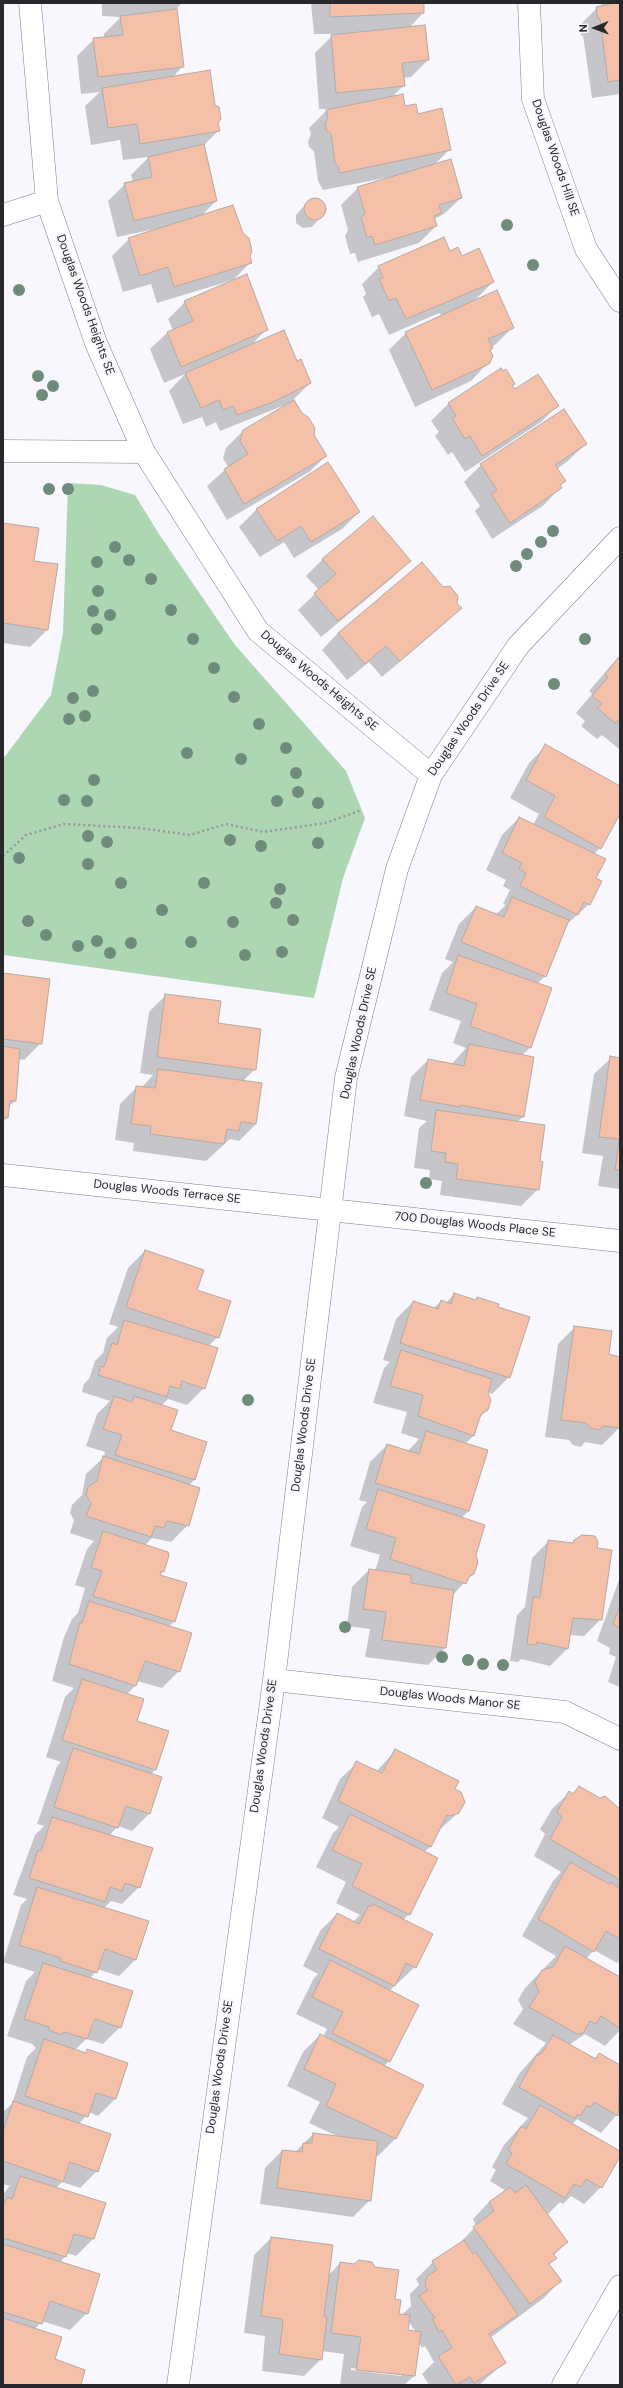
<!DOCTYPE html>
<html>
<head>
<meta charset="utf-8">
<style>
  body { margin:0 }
  #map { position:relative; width:623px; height:2388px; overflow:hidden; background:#f7f7fd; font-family:"DM Sans",sans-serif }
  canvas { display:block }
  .frame { position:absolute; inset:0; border:4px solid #28282c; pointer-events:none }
  .north { position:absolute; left:575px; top:8px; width:40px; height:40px; -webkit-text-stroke:3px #f7f7fd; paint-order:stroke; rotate:269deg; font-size:11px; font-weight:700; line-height:16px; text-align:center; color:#28282c }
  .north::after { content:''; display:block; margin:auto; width:14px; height:18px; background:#28282c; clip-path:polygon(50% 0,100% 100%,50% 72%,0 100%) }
</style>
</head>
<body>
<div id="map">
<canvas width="623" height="2388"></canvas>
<div class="frame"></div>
<div class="north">N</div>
</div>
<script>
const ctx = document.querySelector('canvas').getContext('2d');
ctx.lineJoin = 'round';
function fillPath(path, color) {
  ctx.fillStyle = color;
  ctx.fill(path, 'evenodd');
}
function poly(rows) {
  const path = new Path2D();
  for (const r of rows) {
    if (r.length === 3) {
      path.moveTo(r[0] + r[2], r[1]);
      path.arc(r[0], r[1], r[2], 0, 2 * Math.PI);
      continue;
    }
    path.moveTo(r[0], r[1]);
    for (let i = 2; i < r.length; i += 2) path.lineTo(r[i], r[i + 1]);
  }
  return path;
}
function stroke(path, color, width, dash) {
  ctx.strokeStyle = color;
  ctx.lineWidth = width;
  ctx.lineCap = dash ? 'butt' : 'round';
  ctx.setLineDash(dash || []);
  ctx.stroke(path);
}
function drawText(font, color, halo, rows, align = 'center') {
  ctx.font = font + ' "DM Sans",sans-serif';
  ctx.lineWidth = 4;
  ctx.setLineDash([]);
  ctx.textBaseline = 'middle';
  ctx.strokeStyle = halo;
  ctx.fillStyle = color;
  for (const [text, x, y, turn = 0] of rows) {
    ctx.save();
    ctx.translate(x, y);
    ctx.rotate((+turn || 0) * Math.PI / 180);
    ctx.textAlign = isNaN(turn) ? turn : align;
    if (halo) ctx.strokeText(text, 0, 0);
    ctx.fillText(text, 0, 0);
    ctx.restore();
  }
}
const green = poly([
  [68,483,101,485,135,495,159,534,235,645,346,771,365,818,343,878,314,998,3,955,3,759,51,695,63,633]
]);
const shadow = poly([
  [102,3,182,3,176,9,183,66,172,78,217,123,218,131,203,146,216,201,201,216,249,256,251,262,233,280,157,303,151,284,123,292,112,256,129,239,165,227,117,237,108,201,125,184,133,182,131,175,148,158,156,156,123,160,120,140,91,145,85,106,100,92,81,94,77,56,94,39,104,38,104,34,121,17,102,16],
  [311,3,423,3,423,13,409,28,428,60,411,77,403,78,404,85,391,98,417,115,449,150,435,164,461,198,444,214,434,219,436,226,419,243,358,262,355,253,350,254,345,236,348,230,341,205,358,188,396,176,323,190,318,181,314,151,309,147,308,142,311,134,309,128,326,111,335,109,319,109,315,53,332,36,351,34,314,34],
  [601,3,620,3,620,94,592,98,583,35,581,36,580,25,597,8,602,7],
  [318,198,325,204,326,211,312,227,303,228,296,223,296,215,310,199],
  [449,253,461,257,493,282,474,301,513,327,496,344,491,347,488,363,471,381,415,407,389,350,406,333,443,316,439,313,389,335,379,314,372,317,363,297,366,294,362,284,379,267],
  [185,302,267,329,250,346,296,362,310,383,293,400,326,456,309,472,227,520,207,486,228,467,223,458,226,448,243,431,290,403,220,431,216,422,206,427,202,417,183,424,169,391,185,374,164,383,150,349,167,333,173,330,168,319],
  [501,370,514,390,558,405,541,422,465,472,452,452,448,455,435,436,439,432,431,421,448,404],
  [564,410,585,444,568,461,557,469,565,481,559,486,560,488,544,505,492,539,475,511,480,506,464,482,481,465],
  [328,463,359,512,342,529,294,558,284,542,260,557,239,527,256,510],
  [3,524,33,561,47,630,30,647,3,643],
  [323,559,409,561,392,578,321,637,298,610,319,590,306,576],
  [456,604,460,608,443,625,382,677,369,662,347,680,322,650,338,633],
  [620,655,620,750,602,735,597,739,581,726,585,721,576,713,592,694,589,691],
  [546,746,620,787,620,812,600,848,594,854,595,879,589,904,565,926,545,976,537,984,530,1048,522,1055,523,1117,517,1122,539,1162,538,1189,521,1206,440,1195,442,1181,429,1179,430,1170,414,1168,419,1128,427,1121,404,1116,411,1077,428,1060,451,1065,466,1048,453,1043,461,1021,429,1010,442,973,453,962,445,959,459,924,476,907,495,915,506,905,503,904,510,890,503,886,506,880,486,870,502,835,519,818,533,825,539,814,510,798,529,763],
  [3,974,41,1043,24,1060,18,1059,15,1101,8,1107,7,1118,3,1122],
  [166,995,217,1024,255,1069,243,1081,256,1124,239,1141,230,1139,206,1161,133,1151,134,1143,115,1140,120,1104,137,1087,142,1087,153,1075,140,1073,149,1012],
  [611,1058,620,1059,620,1189,598,1186,603,1156,582,1153,594,1074],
  [145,1251,196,1290,218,1337,208,1346,204,1388,187,1405,168,1399,161,1406,169,1431,206,1443,194,1480,189,1485,188,1525,171,1542,152,1538,145,1545,163,1572,159,1576,174,1621,169,1627,179,1671,162,1688,137,1681,135,1686,127,1694,156,1769,150,1775,161,1778,149,1814,132,1831,118,1826,109,1836,139,1887,122,1904,111,1901,104,1908,136,1959,119,1976,97,1969,90,1979,120,2027,103,2044,86,2039,75,2050,85,2053,87,2051,115,2099,98,2116,89,2112,79,2124,97,2171,80,2188,62,2182,56,2188,105,2204,93,2239,76,2256,67,2253,60,2263,87,2313,70,2330,42,2321,35,2329,53,2359,80,2385,3,2385,3,2194,10,2186,3,2184,3,2112,12,2104,27,2057,36,2048,32,2044,7,2036,26,1981,35,1972,3,1962,21,1905,27,1899,13,1895,35,1835,44,1826,37,1824,57,1766,61,1762,46,1757,65,1697,74,1688,52,1681,63,1640,72,1619,78,1613,85,1588,75,1585,87,1549,94,1541,70,1533,74,1520,70,1513,72,1505,82,1495,86,1474,104,1457,105,1452,86,1446,97,1414,110,1401,82,1392,84,1384,89,1379,95,1361,103,1353,107,1338,118,1327,109,1324,128,1268],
  [454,1294,474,1301,477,1298,509,1377,492,1394,487,1392,487,1410,479,1418,473,1436,465,1444,469,1511,461,1518,475,1555,473,1573,452,1596,445,1648,428,1665,365,1657,370,1629,347,1626,352,1587,369,1570,375,1571,380,1555,350,1546,362,1507,367,1502,359,1500,370,1462,387,1445,408,1451,419,1439,401,1433,407,1412,373,1403,384,1368,390,1362,383,1360,396,1319,413,1302,433,1309,441,1301,446,1303],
  [575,1327,608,1355,620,1358,619,1428,602,1445,585,1442,581,1447,573,1445,569,1440,545,1437,558,1344],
  [549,1541,571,1544,575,1541,596,1548,601,1619,584,1636,569,1635,567,1649,550,1666,521,1659,518,1662,510,1661,517,1615,525,1607,532,1558],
  [620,1577,620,1687,608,1682,616,1657,609,1654,610,1648,597,1641],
  [395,1751,453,1790,459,1812,438,1831,430,1847,424,1852,409,1914,403,1920,415,1967,389,1991,389,2061,384,2066,422,2085,395,2139,378,2156,376,2155,370,2200,353,2217,260,2204,265,2168,282,2151,295,2152,313,2134,339,2137,309,2123,320,2102,287,2086,303,2052,320,2035,323,2037,327,2029,296,2014,314,1978,318,1974,303,1966,320,1931,337,1914,353,1922,360,1915,336,1903,346,1882,316,1867,333,1833,339,1827,322,1818,340,1779,357,1763,376,1772],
  [580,1787,600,1799,605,1797,620,1810,620,1960,617,1963,594,1950,586,1959,620,1978,620,2030,605,2046,585,2034,569,2045,594,2059,599,2054,620,2066,620,2111,601,2133,577,2119,572,2124,620,2152,620,2155,601,2187,584,2204,571,2196,563,2204,560,2202,547,2215,567,2242,553,2256,555,2258,548,2265,560,2281,544,2298,490,2338,505,2362,479,2385,429,2385,422,2374,434,2362,425,2346,422,2348,419,2343,414,2376,404,2385,340,2385,344,2354,322,2351,321,2359,304,2376,262,2371,265,2336,244,2333,254,2255,271,2238,328,2276,340,2263,394,2300,398,2315,405,2316,403,2314,411,2306,410,2294,419,2285,416,2279,433,2262,457,2246,476,2226,473,2219,489,2202,506,2191,490,2181,496,2170,492,2167,504,2145,528,2118,502,2104,519,2074,546,2043,513,2024,523,2009,518,2000,525,1988,556,1956,522,1936,553,1881,561,1872,534,1856,545,1834,540,1829,552,1809,569,1793,572,1794],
  [408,2321,416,2332,407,2331],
  [351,2368,401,2374,401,2376,351,2370]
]);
const building = poly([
  [330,3,424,3,424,13,330,17,330,3],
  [614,3,620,3,620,80,608,82,600,19,598,19,596,7,614,3],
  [177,9,184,67,98,77,93,38,123,35,120,16,177,9],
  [425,25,429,60,402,63,405,86,336,93,331,35,425,25],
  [210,70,215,105,219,107,221,119,218,123,220,131,140,144,137,124,108,128,102,88,210,70],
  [403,94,405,106,416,104,418,114,442,108,451,150,340,173,338,166,335,164,331,134,326,130,325,124,328,117,326,110,403,94],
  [204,144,217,201,134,221,124,183,152,177,148,157,204,144],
  [451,159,462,198,439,205,441,213,434,216,437,226,375,245,372,236,367,238,361,218,365,213,357,187,451,159],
  [315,209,11],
  [233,205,243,233,249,238,252,251,250,256,252,263,174,287,168,267,140,276,128,238,233,205],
  [444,237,450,251,458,247,462,256,479,248,494,282,406,319,396,298,389,301,379,279,383,278,378,266,444,237],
  [247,274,268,330,181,367,167,332,193,321,184,301,247,274],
  [497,290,514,328,488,339,493,348,490,350,493,356,489,364,432,390,405,332,497,290],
  [284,330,297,361,301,359,311,383,273,402,237,415,233,406,223,410,219,400,201,408,185,373,284,330],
  [501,368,503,371,506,369,515,384,512,385,515,389,538,374,559,406,482,456,470,436,465,439,452,418,456,416,448,403,501,368],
  [294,400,302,413,308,417,315,428,314,435,327,456,244,504,224,469,248,454,240,441,243,430,294,400],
  [564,409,587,444,555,465,566,481,560,485,562,488,510,523,491,494,497,490,480,464,564,409],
  [328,462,360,512,311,542,301,526,277,541,256,509,328,462],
  [373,516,411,561,338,621,314,593,336,574,322,559,373,516],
  [3,523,39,528,34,561,58,564,48,630,3,623,3,523],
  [422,562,443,587,450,586,458,596,457,604,462,608,400,661,386,646,365,664,338,633,422,562],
  [620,656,620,719,615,723,597,708,602,704,592,696,608,677,605,674,620,656],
  [545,744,620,786,620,814,601,849,544,817,555,796,526,780,545,744],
  [519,817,606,859,596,878,602,881,590,905,584,902,578,915,520,886,526,873,519,869,522,863,502,853,519,817],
  [512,897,569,920,546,977,461,942,476,906,504,917,512,897],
  [458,955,552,988,531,1048,470,1026,477,1004,446,993,458,955],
  [3,973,50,979,42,1044,3,1039,3,973],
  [165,994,221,1001,218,1023,261,1029,256,1070,157,1057,165,994],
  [469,1044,534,1057,524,1117,460,1105,460,1107,420,1100,428,1059,464,1066,469,1044],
  [3,1046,20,1049,16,1101,10,1101,8,1118,3,1117,3,1046],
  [610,1056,620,1058,620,1170,615,1170,619,1139,599,1137,610,1056],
  [158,1069,262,1083,256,1124,241,1122,239,1131,227,1129,224,1144,150,1134,151,1126,131,1124,136,1086,155,1088,158,1069],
  [436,1110,545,1125,540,1161,543,1162,539,1190,456,1179,458,1164,445,1162,446,1153,431,1151,436,1110],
  [145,1250,204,1270,197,1290,231,1301,219,1338,126,1307,145,1250],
  [454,1293,476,1300,477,1297,499,1304,498,1307,530,1317,510,1378,400,1343,413,1301,438,1309,441,1300,451,1304,454,1293],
  [124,1320,218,1348,205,1389,182,1381,180,1389,170,1386,167,1397,98,1375,101,1366,104,1367,112,1343,117,1345,124,1320],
  [574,1326,612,1331,609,1354,620,1357,620,1428,603,1426,599,1430,590,1428,586,1423,561,1420,574,1326],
  [401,1350,492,1379,488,1393,491,1400,488,1410,481,1414,474,1436,418,1416,423,1395,390,1386,401,1350],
  [114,1396,132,1402,134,1396,178,1410,171,1430,207,1442,195,1480,115,1455,122,1435,103,1429,114,1396],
  [426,1431,488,1450,469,1511,375,1483,387,1444,419,1454,426,1431],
  [103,1456,200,1488,189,1526,167,1521,164,1528,155,1526,151,1537,86,1516,91,1503,86,1495,88,1487,97,1481,103,1456],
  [378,1489,485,1525,476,1555,478,1562,474,1574,469,1577,466,1584,390,1559,396,1538,366,1529,378,1489],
  [103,1531,168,1552,169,1555,164,1572,161,1571,160,1575,187,1583,175,1622,93,1596,102,1571,91,1568,103,1531],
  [582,1535,595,1536,598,1542,597,1548,612,1550,602,1620,573,1618,568,1649,537,1642,536,1645,527,1644,533,1597,540,1597,548,1540,573,1543,574,1540,582,1535],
  [369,1569,411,1575,411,1583,454,1590,446,1648,382,1640,386,1612,363,1609,369,1569],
  [89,1601,192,1633,180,1672,145,1661,136,1686,69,1664,80,1622,82,1623,89,1601],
  [620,1606,620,1628,613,1624,620,1606],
  [82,1679,144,1699,137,1721,169,1731,156,1770,62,1740,82,1679],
  [73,1748,162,1777,150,1814,126,1806,118,1828,54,1807,73,1748],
  [395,1749,459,1781,455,1789,461,1792,465,1802,459,1813,450,1816,447,1815,431,1847,338,1801,356,1761,382,1773,395,1749],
  [579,1786,600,1798,605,1796,620,1809,620,1880,550,1839,562,1817,557,1812,569,1791,573,1794,579,1786],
  [350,1814,438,1858,410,1915,352,1886,362,1864,332,1850,350,1814],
  [52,1817,153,1848,140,1888,125,1883,122,1891,110,1887,105,1902,29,1878,38,1850,41,1851,52,1817],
  [570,1862,609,1884,610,1882,620,1888,620,1939,606,1931,594,1952,538,1919,570,1862],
  [37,1887,149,1921,136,1960,105,1949,97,1973,60,1961,61,1958,19,1945,37,1887],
  [373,1904,433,1934,416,1968,406,1963,395,1986,319,1949,337,1913,359,1924,369,1905,371,1907,373,1904],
  [565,1946,620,1977,620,2028,601,2016,596,2024,590,2021,583,2033,577,2034,529,2007,539,1992,535,1982,542,1970,553,1967,565,1946],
  [330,1960,419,2005,390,2062,332,2033,343,2012,312,1997,330,1960],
  [43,1963,133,1991,121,2028,95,2019,87,2039,64,2032,62,2035,49,2030,49,2027,24,2019,43,1963],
  [320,2034,424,2085,396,2139,326,2106,336,2084,304,2069,320,2034],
  [553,2035,596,2059,599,2053,620,2065,618,2116,594,2102,591,2107,587,2106,580,2116,577,2114,575,2119,519,2087,536,2056,542,2053,553,2035],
  [44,2039,86,2053,87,2049,128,2063,116,2099,96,2093,88,2117,25,2096,44,2039],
  [13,2101,111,2134,98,2172,70,2162,63,2182,3,2161,3,2132,13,2101],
  [540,2105,620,2151,620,2157,602,2188,586,2179,581,2187,574,2184,565,2198,506,2164,512,2153,508,2150,521,2126,526,2129,540,2105],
  [313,2133,378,2141,371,2201,277,2188,282,2150,302,2152,303,2143,312,2143,313,2133],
  [20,2176,106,2203,94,2239,74,2234,66,2257,3,2238,3,2207,7,2197,12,2199,20,2176],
  [526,2185,568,2242,553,2254,557,2258,549,2264,562,2281,530,2304,473,2227,494,2211,489,2202,510,2187,515,2193,526,2185],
  [271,2237,333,2245,324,2316,327,2317,322,2360,279,2354,283,2322,282,2319,261,2316,271,2237],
  [464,2240,473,2254,476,2252,518,2315,489,2334,506,2363,474,2383,470,2377,456,2385,438,2356,452,2348,442,2330,439,2332,432,2319,435,2318,419,2296,428,2290,425,2286,427,2276,437,2270,432,2261,464,2240],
  [3,2244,100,2274,88,2314,50,2301,42,2324,3,2312,3,2244],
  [359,2260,372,2262,375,2267,399,2270,395,2299,401,2300,399,2314,410,2315,408,2330,421,2332,415,2376,356,2370,361,2337,331,2333,340,2262,354,2264,359,2260],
  [3,2318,62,2337,55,2359,85,2370,81,2385,3,2385,3,2318]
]);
const path = poly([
  [3,856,26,835,64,824,140,828,190,835,226,824,264,832,325,823,362,810]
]);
const minor = poly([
  [30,3,47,201,96,343,144,452,258,631,431,775],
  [529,3,533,99,586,249,620,301],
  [3,215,47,201],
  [3,451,144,452],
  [3,1175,620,1241],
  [274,1680,565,1712,620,1739],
  [178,2385,274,1680,346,1078,397,869,431,775,518,646,620,538],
  [563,2385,620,2286]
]);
const trees = [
  [507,225],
  [533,265],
  [19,290],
  [38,376],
  [53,386],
  [42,395],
  [49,489],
  [68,489],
  [553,531],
  [541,542],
  [115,547],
  [527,554],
  [129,560],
  [97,562],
  [516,566],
  [151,579],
  [98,591],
  [171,610],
  [93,611],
  [110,615],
  [97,629],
  [193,639],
  [585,639],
  [214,668],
  [554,684],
  [93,691],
  [234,697],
  [73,698],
  [85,716],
  [69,719],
  [259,724],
  [286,748],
  [187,753],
  [241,759],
  [296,773],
  [94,780],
  [298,792],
  [64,800],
  [87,801],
  [277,801],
  [318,803],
  [88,836],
  [230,840],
  [107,842],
  [318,843],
  [261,846],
  [19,858],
  [88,864],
  [121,883],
  [204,883],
  [280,889],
  [276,903],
  [162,910],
  [293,920],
  [28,921],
  [233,922],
  [46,935],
  [97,941],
  [191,942],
  [131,943],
  [78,946],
  [282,952],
  [110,953],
  [245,955],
  [426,1183],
  [248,1400],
  [345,1627],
  [442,1657],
  [468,1660],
  [483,1664],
  [503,1665]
];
const streetNames = [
  ["Douglas Woods Hill SE",555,158,71],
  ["Douglas Woods Heights SE",85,305,70],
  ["Douglas Woods Heights SE",319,681,40],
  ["Douglas Woods Drive SE",469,719,-56],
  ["Douglas Woods Drive SE",359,1033,-78],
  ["Douglas Woods Terrace SE",167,1192,6],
  ["700 Douglas Woods Place SE",475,1225,6],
  ["Douglas Woods Drive SE",304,1425,-83],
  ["Douglas Woods Manor SE",450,1699,6],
  ["Douglas Woods Drive SE",264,1746,-82],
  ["Douglas Woods Drive SE",220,2067,-82]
];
fillPath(green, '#add6b3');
fillPath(shadow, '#0003');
fillPath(building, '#f4c0a7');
stroke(building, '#b4a9a5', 1);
stroke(minor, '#7f7f88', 23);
stroke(path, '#97979c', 2.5, [2, 3]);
stroke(minor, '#fff', 22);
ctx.fillStyle = '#6f8b7b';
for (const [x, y] of trees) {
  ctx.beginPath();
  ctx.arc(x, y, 6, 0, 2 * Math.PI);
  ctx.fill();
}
drawText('12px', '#28282c', '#f7f7fd', streetNames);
</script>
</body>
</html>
